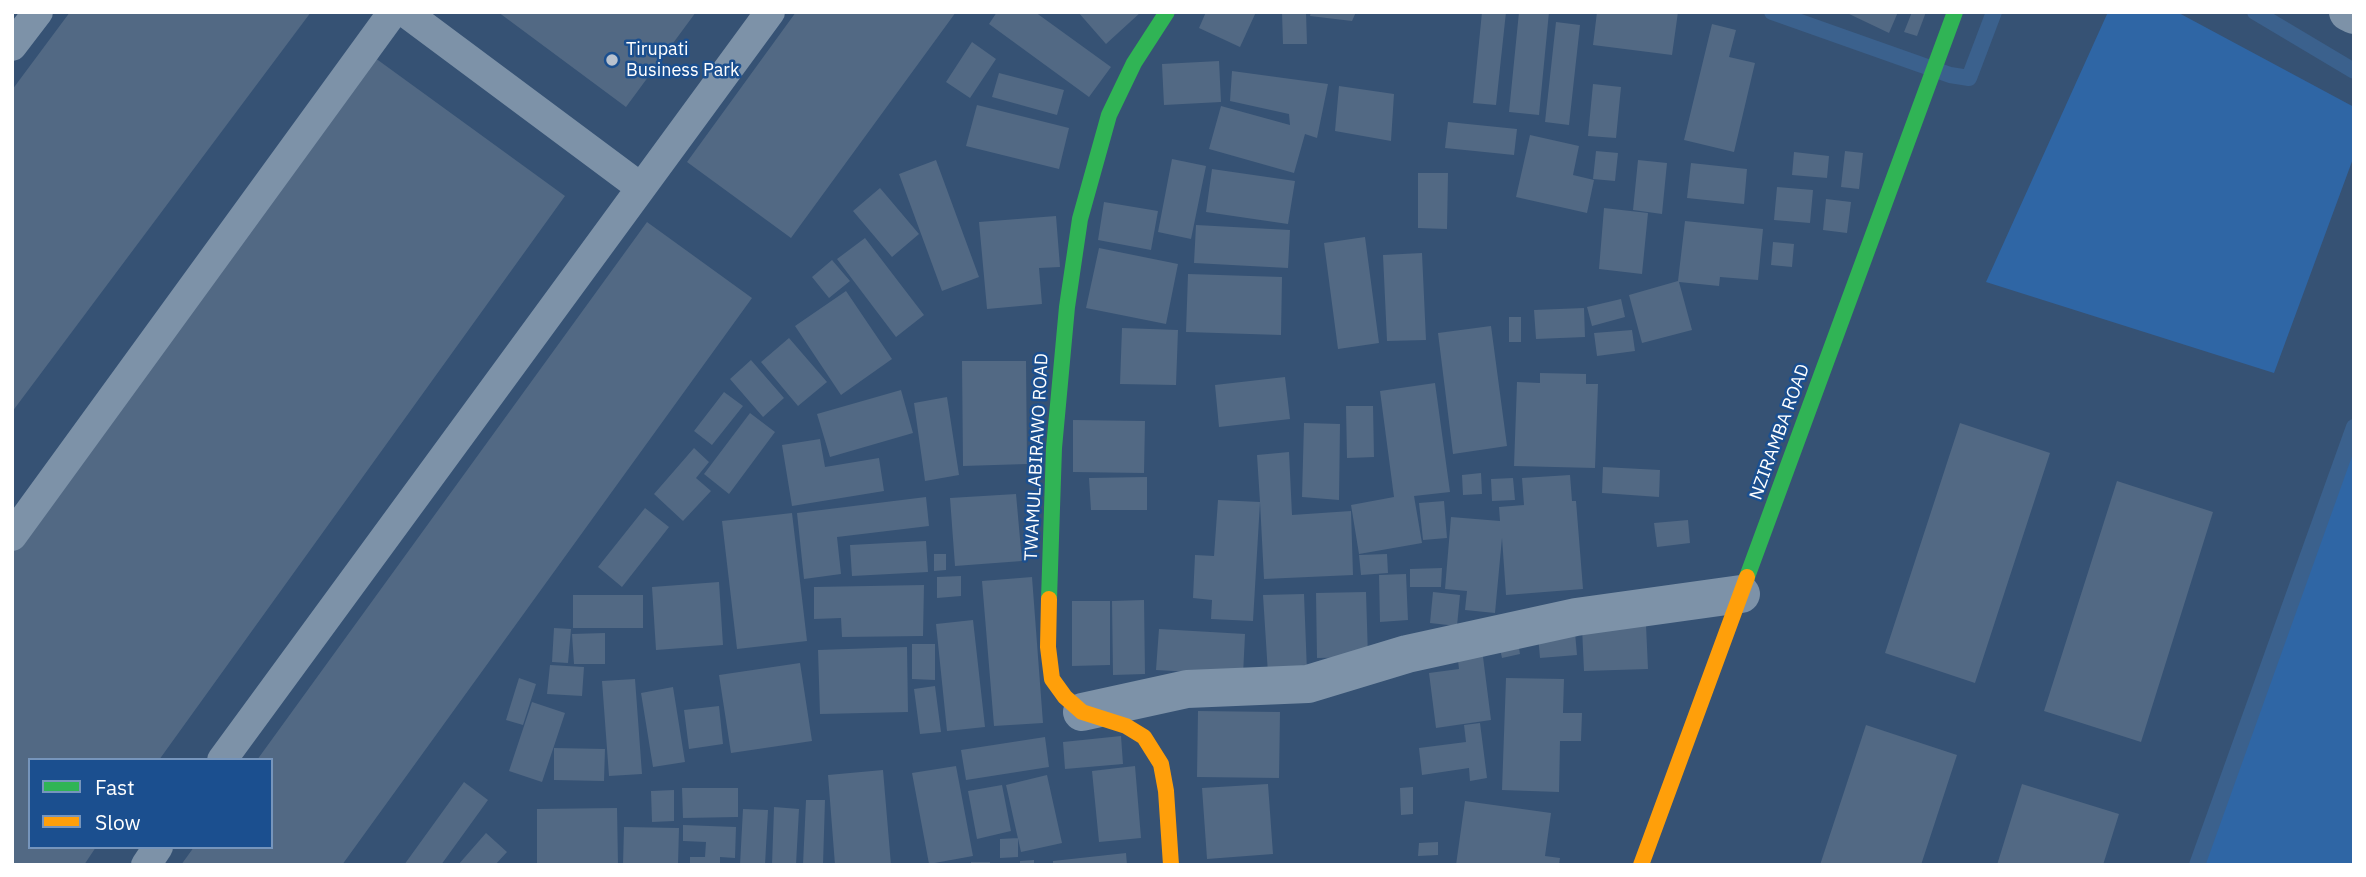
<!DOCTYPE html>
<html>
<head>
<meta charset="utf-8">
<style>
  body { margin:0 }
  #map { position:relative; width:2366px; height:877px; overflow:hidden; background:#365274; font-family:"IBM Plex Sans",sans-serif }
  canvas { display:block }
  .frame { position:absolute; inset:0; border:14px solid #fff; pointer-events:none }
  .legend { position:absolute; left:28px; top:758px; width:245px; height:91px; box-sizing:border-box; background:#1b4f8f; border:2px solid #7695bc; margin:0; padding:9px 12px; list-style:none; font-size:21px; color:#fff }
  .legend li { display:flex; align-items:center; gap:14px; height:35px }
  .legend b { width:35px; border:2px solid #7695bc }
</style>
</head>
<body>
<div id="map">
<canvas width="2366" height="877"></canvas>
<div class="frame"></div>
<ul class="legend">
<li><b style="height:9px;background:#30b455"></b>Fast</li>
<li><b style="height:9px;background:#ff9f0a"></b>Slow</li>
</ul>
</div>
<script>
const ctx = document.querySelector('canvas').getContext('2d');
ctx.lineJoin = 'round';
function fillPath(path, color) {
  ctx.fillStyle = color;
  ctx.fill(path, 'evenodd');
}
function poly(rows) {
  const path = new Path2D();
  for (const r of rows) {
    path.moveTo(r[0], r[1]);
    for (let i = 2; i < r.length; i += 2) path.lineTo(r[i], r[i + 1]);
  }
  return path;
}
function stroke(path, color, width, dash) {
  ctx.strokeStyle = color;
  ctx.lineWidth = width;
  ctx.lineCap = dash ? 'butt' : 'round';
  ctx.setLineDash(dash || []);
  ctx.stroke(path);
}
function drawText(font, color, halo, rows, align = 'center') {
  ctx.font = font + ' "IBM Plex Sans",sans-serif';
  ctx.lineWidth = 5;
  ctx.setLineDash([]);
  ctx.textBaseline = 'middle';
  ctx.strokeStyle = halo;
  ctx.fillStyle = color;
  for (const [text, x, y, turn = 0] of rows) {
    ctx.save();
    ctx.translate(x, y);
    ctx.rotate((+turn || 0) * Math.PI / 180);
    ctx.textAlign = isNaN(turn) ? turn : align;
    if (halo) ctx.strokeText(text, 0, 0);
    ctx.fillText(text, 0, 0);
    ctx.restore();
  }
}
const green = poly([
  [2108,12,2177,12,2354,107,2354,156,2274,373,1986,282],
  [2354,437,2354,865,2203,865]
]);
const stream = poly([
  [1772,12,1950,75,1969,78,1994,12],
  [2255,12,2354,71],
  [2197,865,2354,427]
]);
const building = poly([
  [70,12,311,12,12,412,12,90],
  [498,12,696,12,626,107],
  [796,12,956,12,791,238,687,162],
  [997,12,1035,12,1111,67,1089,97,989,24],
  [1078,12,1141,12,1106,44],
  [1206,12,1256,12,1240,47,1199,28],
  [1282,12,1306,12,1307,44,1283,44],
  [1311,12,1356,12,1352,21,1310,16],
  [1482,12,1506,12,1496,105,1473,103],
  [1519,12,1549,12,1539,115,1509,112],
  [1597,12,1678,12,1672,55,1593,45],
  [1845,12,1898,12,1889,33],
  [1912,12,1926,12,1917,36,1904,32],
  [1556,22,1580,25,1569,125,1545,122],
  [1712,24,1736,30,1729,57,1755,63,1734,152,1684,140],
  [972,42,996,59,970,98,946,82],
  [371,55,565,196,159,760,30,760,30,847,96,847,84,865,12,865,12,553],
  [1219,61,1221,102,1164,105,1162,64],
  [1232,71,1328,84,1317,138,1305,134,1294,173,1209,149,1221,106,1290,125,1289,114,1230,101],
  [999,73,1064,90,1057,115,992,97],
  [1593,84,1621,87,1616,138,1588,136],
  [1339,86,1394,94,1391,141,1335,131],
  [977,105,1069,128,1059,169,966,146],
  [1448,122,1517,129,1514,155,1445,148],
  [1530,135,1579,146,1573,175,1594,180,1587,213,1516,197],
  [1596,151,1618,153,1615,181,1593,179],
  [1845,151,1863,153,1859,189,1841,187],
  [1794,152,1829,156,1827,178,1792,175],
  [1172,159,1206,166,1191,239,1158,232],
  [936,160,979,277,942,291,899,174],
  [1638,160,1667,163,1662,214,1633,210],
  [1691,163,1747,169,1744,204,1687,198],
  [1212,169,1295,181,1288,224,1206,212],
  [1418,173,1448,173,1447,229,1418,228],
  [1777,187,1813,190,1810,223,1774,220],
  [880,188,919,234,892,257,853,211],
  [1826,199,1851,202,1847,233,1823,230],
  [1104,202,1158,211,1151,250,1098,240],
  [1604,208,1648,213,1642,274,1599,269],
  [1056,216,1060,267,1039,268,1042,304,987,309,979,222],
  [1685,221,1763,229,1758,280,1720,277,1719,286,1679,282,1692,330,1642,343,1629,295,1678,281],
  [647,222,752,298,342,865,181,865,194,847,271,847,271,760,257,760],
  [1196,225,1290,230,1288,268,1194,263],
  [1365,237,1379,343,1338,349,1324,243],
  [865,238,924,315,896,337,837,259],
  [1773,242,1794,244,1792,267,1771,265],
  [1099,248,1178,264,1166,324,1086,308],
  [1422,253,1426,340,1387,341,1383,255],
  [832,260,850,281,829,298,812,277],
  [1188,274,1282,277,1281,335,1186,332],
  [846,291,892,359,841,395,795,326],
  [1621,299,1625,317,1592,326,1587,307],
  [1584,308,1585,337,1536,339,1534,310],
  [1509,317,1521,317,1521,342,1509,342],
  [1491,326,1507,446,1453,454,1438,333],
  [1122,328,1178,330,1176,385,1120,384],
  [1632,330,1635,351,1597,356,1594,333],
  [789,338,827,382,798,406,761,362],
  [751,360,784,398,763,417,730,379],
  [962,361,1026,361,1027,464,963,466],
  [1540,373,1586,374,1586,384,1598,384,1595,468,1514,466,1517,382,1540,383],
  [1285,377,1290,419,1219,427,1215,385],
  [1435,383,1450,492,1414,496,1422,543,1359,554,1351,505,1394,497,1380,391],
  [901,390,913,433,830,457,817,414],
  [724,392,743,406,712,445,694,431],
  [947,397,959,475,925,481,914,403],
  [1346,406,1373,406,1374,457,1347,458],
  [750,413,775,432,729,494,704,474],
  [1073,420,1145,421,1144,473,1073,472],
  [1304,423,1340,424,1339,500,1302,497],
  [1960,423,2050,453,1975,683,1885,653],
  [820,439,825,467,879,458,884,491,792,506,782,445],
  [694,448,709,462,696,478,711,491,683,521,654,494],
  [1289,452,1292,515,1351,511,1353,575,1264,579,1260,502,1253,621,1211,619,1212,600,1193,598,1195,555,1214,556,1218,500,1260,502,1257,455],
  [1603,467,1660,470,1659,497,1602,493],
  [1481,473,1482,494,1463,495,1462,475],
  [1570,475,1572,501,1576,501,1583,589,1506,595,1502,538,1495,613,1465,610,1467,591,1445,589,1451,517,1500,521,1499,507,1524,505,1522,478],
  [1147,477,1147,510,1091,510,1089,478],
  [1513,478,1515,500,1492,501,1491,479],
  [2117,481,2213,512,2141,742,2044,711],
  [1016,494,1022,561,955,566,950,498],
  [926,497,929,526,837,537,841,574,804,579,797,513],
  [1444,501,1447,538,1423,540,1419,503],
  [645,508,669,527,622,587,598,567],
  [792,513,807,641,737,649,722,521],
  [1688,520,1690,543,1657,547,1654,523],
  [926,541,928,572,852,576,850,545],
  [934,554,946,554,946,570,934,571],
  [1387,554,1388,573,1361,575,1359,555],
  [1442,568,1441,587,1410,587,1410,569],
  [1406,574,1408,620,1380,622,1379,575],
  [961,576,961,596,937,598,937,577],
  [1032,577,1043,723,994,726,982,581],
  [719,582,723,645,656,650,652,587],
  [924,585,923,636,842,637,841,618,814,619,814,587],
  [1366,592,1368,657,1317,658,1316,593],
  [1433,592,1460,595,1457,626,1430,623],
  [1304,594,1307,672,1268,674,1263,595],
  [573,595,643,595,643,628,573,628],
  [1144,600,1145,674,1113,675,1112,601],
  [1072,601,1110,601,1110,665,1072,666],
  [973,620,985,727,947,731,936,624],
  [1646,625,1648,669,1584,671,1582,627],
  [554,628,571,629,568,663,552,662],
  [1159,629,1245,634,1243,675,1156,670],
  [1575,632,1577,655,1540,658,1538,635],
  [605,633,605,664,574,664,572,634],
  [1517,636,1520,654,1502,658,1498,640],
  [1481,641,1491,720,1436,728,1429,673,1459,669,1456,644],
  [912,644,935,644,935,680,912,679],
  [907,647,908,712,820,714,818,650],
  [800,663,812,741,731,753,719,675],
  [550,665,584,667,582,696,547,694],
  [519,678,536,684,523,725,506,720],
  [1506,678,1564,679,1563,713,1582,713,1581,741,1560,741,1559,792,1502,790],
  [635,679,642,774,609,776,602,681],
  [935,686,941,732,920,734,914,689],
  [673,687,685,762,653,767,641,693],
  [532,702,565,713,542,782,509,771],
  [719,706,723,744,689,749,684,710],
  [1198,711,1280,712,1279,778,1197,777],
  [1480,723,1487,778,1470,781,1469,768,1422,775,1419,748,1466,742,1464,725],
  [1866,725,1957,755,1921,865,1820,865],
  [1121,736,1123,764,1065,769,1063,742],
  [1045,737,1049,767,966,780,961,750],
  [554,748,605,749,604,781,554,780],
  [956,766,973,856,929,864,912,773],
  [1135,766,1141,838,1099,842,1092,771],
  [883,770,891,865,835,865,828,775],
  [1047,775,1062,843,1021,852,1006,785],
  [464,782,488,800,441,865,404,865],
  [1268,784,1273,854,1207,859,1202,788],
  [2022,784,2119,814,2103,865,1997,865],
  [1002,785,1011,831,977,839,968,791],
  [1413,787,1413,814,1401,815,1400,788],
  [682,788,738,788,738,817,683,818],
  [674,790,674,821,652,822,651,791],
  [806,800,825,800,823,865,803,865],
  [1465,801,1551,813,1545,856,1560,858,1559,865,1456,865],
  [774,807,799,809,796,865,772,865],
  [617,808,618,865,537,865,537,809],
  [743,809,768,810,765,865,740,865],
  [683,825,736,827,735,858,720,857,720,865,690,865,690,857,705,857,706,842,683,841],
  [624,827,679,828,678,865,623,865],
  [486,833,507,852,495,865,458,865],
  [1018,838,1018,857,1000,858,1000,839],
  [1438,842,1438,855,1418,856,1419,843],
  [1126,853,1127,865,1053,865,1053,861],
  [1034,860,1034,865,1020,865,1020,861],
  [971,862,990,862,990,865,971,865]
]);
const lane = poly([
  [405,12,640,187],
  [12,46,38,12],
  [12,536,393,12],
  [222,760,770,12],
  [146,865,158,847]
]);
const street = poly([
  [2348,12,2354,15],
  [1082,712,1187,689,1308,684,1407,654,1576,617,1741,594]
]);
const fast = poly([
  [1747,577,1955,12],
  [1049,599,1054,448,1067,307,1080,219,1109,115,1134,63,1167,12]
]);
const slow = poly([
  [1049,599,1048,647,1052,679,1065,697,1082,712,1126,726,1144,737,1161,764,1166,791,1171,865],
  [1641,865,1747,577]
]);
const markers = [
  [612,60,7,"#b9c2ce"]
];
const poiNames = [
  ["Tirupati",626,50],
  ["Business Park",626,71]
];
const streetNames = [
  ["NZIRAMBA ROAD",1780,432,-70],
  ["TWAMULABIRAWO ROAD",1037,457,-87]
];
fillPath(green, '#2f66a5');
stroke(stream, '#3b618d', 16);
fillPath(building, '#526984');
stroke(lane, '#7d92a8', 30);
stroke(street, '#7d92a8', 38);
stroke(fast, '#30b455', 16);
stroke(slow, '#ff9f0a', 16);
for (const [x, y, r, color] of markers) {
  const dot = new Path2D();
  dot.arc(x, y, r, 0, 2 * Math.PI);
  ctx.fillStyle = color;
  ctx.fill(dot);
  stroke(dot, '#1b4f8f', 2.5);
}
drawText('18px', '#fff', '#1b4f8f', poiNames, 'left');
drawText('18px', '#fff', '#1b4f8f', streetNames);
</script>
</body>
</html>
